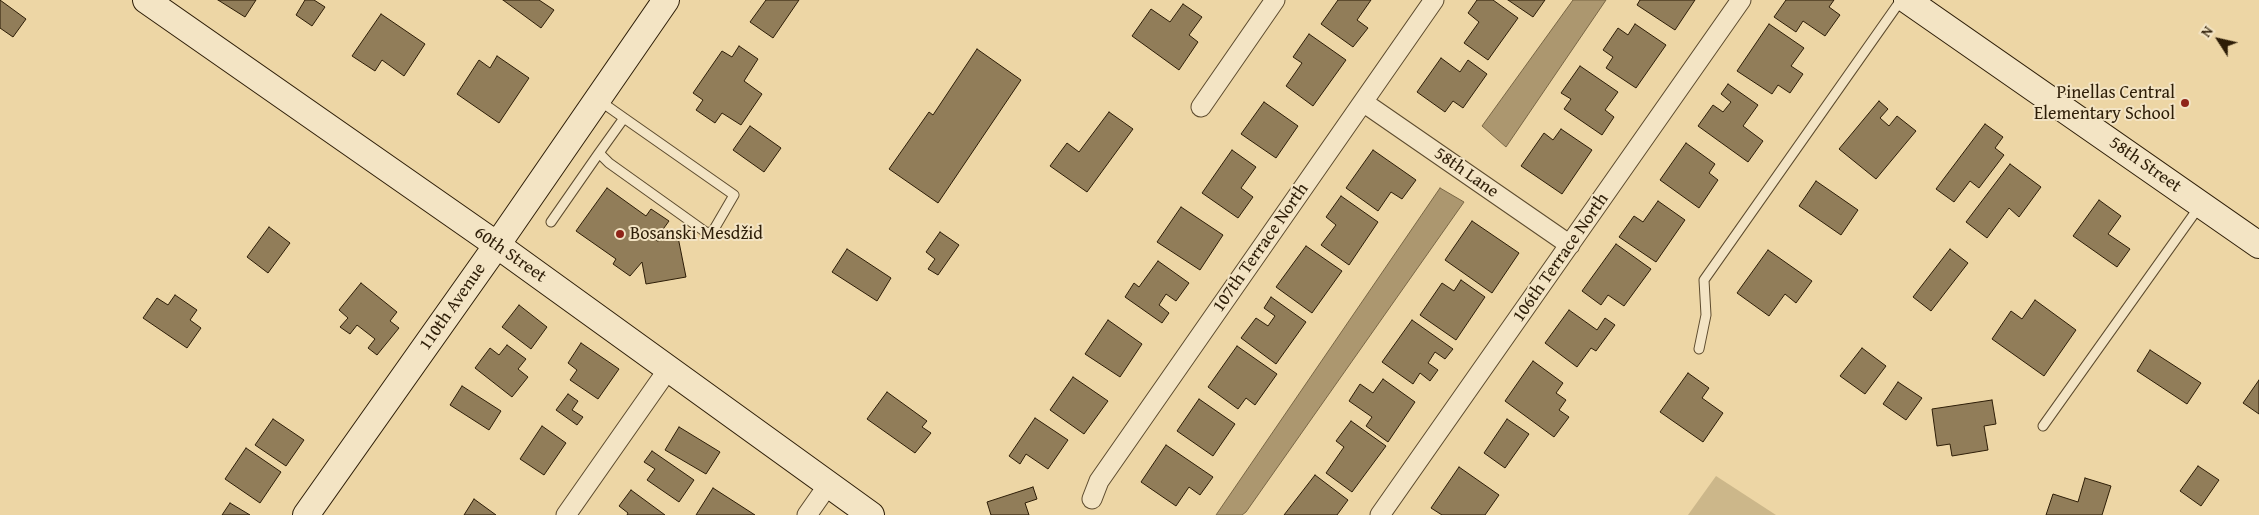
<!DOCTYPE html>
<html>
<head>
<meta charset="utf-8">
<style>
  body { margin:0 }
  #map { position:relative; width:2259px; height:515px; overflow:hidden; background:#edd6a5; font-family:"Gentium Book Plus",serif }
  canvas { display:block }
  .north { position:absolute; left:2194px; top:15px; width:50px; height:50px; -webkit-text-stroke:4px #f3e4c4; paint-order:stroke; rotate:305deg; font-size:14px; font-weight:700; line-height:20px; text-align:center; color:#2d1d07 }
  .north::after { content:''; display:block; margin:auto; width:18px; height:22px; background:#2d1d07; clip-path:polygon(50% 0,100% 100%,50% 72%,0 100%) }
</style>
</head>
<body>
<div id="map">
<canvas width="2259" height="515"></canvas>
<div class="north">N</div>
</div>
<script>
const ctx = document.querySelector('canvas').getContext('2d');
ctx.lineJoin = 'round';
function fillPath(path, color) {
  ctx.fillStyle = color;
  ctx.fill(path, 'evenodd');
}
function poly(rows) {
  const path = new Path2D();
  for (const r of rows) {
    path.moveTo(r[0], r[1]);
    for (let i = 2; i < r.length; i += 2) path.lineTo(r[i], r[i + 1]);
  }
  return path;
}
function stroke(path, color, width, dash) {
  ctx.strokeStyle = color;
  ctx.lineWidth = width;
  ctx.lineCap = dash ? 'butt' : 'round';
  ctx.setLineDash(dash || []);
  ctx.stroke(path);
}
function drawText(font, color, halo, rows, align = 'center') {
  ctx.font = font + ' "Gentium Book Plus",serif';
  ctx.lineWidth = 4;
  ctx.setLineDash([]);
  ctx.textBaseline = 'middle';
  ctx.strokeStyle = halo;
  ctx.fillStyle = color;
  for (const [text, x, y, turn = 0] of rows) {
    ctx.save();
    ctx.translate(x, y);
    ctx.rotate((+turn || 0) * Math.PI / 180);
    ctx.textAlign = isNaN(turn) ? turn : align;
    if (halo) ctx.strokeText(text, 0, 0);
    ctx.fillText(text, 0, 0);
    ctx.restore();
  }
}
const green = poly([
  [1716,476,1776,515,1688,515]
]);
const water = poly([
  [1573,0,1606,0,1506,147,1482,126,1573,0],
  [1440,188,1464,202,1246,512,1242,515,1216,515,1440,188]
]);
const building = poly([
  [0,0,26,19,13,37,0,28,0,0],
  [218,0,256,0,245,17,218,0],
  [305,0,314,0,325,7,312,26,296,15,305,0],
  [503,0,539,0,554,10,541,28,503,0],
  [766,0,799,0,773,38,750,22,766,0],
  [1338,0,1371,0,1357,20,1368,28,1353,47,1321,24,1338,0],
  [1477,0,1493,0,1518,18,1488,60,1464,43,1479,22,1468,13,1477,0],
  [1508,0,1545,0,1533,17,1508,0],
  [1640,0,1695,0,1675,30,1637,5,1640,0],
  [1786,0,1834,0,1829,7,1840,15,1825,36,1803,21,1796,32,1774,17,1786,0],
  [1183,4,1202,17,1189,35,1198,42,1179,70,1132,36,1151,9,1170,22,1183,4],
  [381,14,425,44,404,76,382,60,375,71,352,56,381,14],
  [1635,24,1666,45,1636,88,1606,68,1613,57,1603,50,1618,28,1628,35,1635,24],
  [1769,24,1804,48,1791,66,1803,74,1790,93,1778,85,1772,94,1737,71,1769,24],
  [1309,34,1346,60,1313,106,1286,86,1302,63,1293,57,1309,34],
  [739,46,758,59,744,81,762,94,741,125,722,113,715,123,696,110,703,100,693,93,722,51,732,57,739,46],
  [977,49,1021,80,938,203,889,169,929,112,933,115,977,49],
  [497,56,529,78,499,123,457,94,479,60,490,68,497,56],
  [1441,58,1460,72,1468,60,1487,74,1463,108,1453,101,1445,112,1417,92,1441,58],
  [1580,66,1618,92,1605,110,1614,117,1602,135,1564,109,1571,99,1561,93,1580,66],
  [1728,84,1758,105,1743,126,1763,141,1748,162,1698,126,1713,105,1723,112,1731,102,1721,94,1728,84],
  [1879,101,1888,109,1880,118,1889,126,1897,116,1916,131,1876,179,1839,149,1879,101],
  [1264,102,1298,126,1276,158,1241,134,1264,102],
  [1109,112,1133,129,1087,192,1050,166,1067,143,1079,152,1109,112],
  [1985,124,2003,137,1995,148,2004,155,1979,188,1970,181,1954,202,1936,189,1985,124],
  [750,126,781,148,764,172,733,150,750,126],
  [1561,129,1592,150,1562,194,1521,166,1544,133,1553,140,1561,129],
  [1686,143,1715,164,1709,173,1718,180,1699,208,1660,180,1686,143],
  [1232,150,1256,167,1241,188,1253,197,1238,218,1202,193,1232,150],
  [1373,150,1416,180,1402,199,1391,192,1378,211,1346,188,1373,150],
  [2010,164,2041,187,2019,217,2009,208,1987,238,1966,222,2010,164],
  [1816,181,1858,210,1841,235,1799,206,1816,181],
  [607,188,646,216,651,209,669,221,656,239,657,241,678,237,686,277,646,284,642,262,630,276,613,264,616,259,576,231,607,188],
  [1341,196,1378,222,1349,265,1321,245,1336,225,1326,217,1341,196],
  [2099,200,2121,216,2108,234,2130,249,2117,267,2073,236,2099,200],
  [1658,201,1685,220,1656,262,1619,237,1634,216,1643,222,1658,201],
  [1181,207,1223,235,1200,270,1157,242,1181,207],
  [1472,221,1519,253,1492,293,1445,260,1472,221],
  [269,227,290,243,268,273,247,257,269,227],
  [940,232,959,245,938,275,928,269,935,259,926,252,940,232],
  [1616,244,1651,269,1624,306,1608,295,1601,305,1582,291,1616,244],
  [1306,246,1342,271,1312,313,1276,287,1306,246],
  [847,249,891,278,877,301,832,272,847,249],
  [1950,249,1968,263,1931,311,1913,297,1950,249],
  [1768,250,1812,281,1796,303,1785,294,1769,316,1737,293,1768,250],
  [1158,261,1189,283,1176,301,1166,294,1159,305,1169,313,1162,323,1125,297,1134,283,1139,287,1158,261],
  [1461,280,1485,297,1456,340,1420,315,1442,283,1454,291,1461,280],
  [361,283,397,312,390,321,399,328,377,355,368,348,375,339,357,325,350,334,340,327,348,318,339,310,361,283],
  [175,295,197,310,190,320,201,328,187,348,143,318,157,298,168,305,175,295],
  [1271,297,1306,322,1276,364,1241,338,1256,318,1268,326,1275,316,1264,308,1271,297],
  [2035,300,2076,330,2044,376,1992,339,2011,311,2022,319,2035,300],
  [519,305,547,327,531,349,502,327,519,305],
  [1569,310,1597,330,1605,318,1615,325,1596,351,1591,348,1577,367,1545,343,1569,310],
  [1108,320,1142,344,1120,377,1085,354,1108,320],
  [1412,320,1453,349,1445,359,1435,352,1428,363,1438,370,1430,381,1420,373,1413,384,1382,362,1412,320],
  [581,343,619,369,598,399,570,380,577,370,568,363,581,343],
  [507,345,526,359,518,369,528,377,512,397,475,368,490,348,499,355,507,345],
  [1237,346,1277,374,1255,405,1246,398,1238,409,1208,387,1237,346],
  [1862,348,1886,366,1865,394,1840,376,1862,348],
  [2150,350,2201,383,2187,404,2137,371,2150,350],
  [1533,361,1563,383,1556,393,1566,400,1559,410,1569,417,1554,437,1505,401,1533,361],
  [1688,373,1709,388,1702,398,1723,413,1703,442,1660,412,1688,373],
  [1073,377,1108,401,1084,434,1050,410,1073,377],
  [1383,379,1415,402,1388,442,1366,426,1372,417,1349,401,1360,384,1373,393,1383,379],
  [2259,380,2259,414,2243,403,2259,380],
  [1898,382,1922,398,1906,420,1883,404,1898,382],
  [462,386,501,411,489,430,450,405,462,386],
  [887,392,927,421,922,427,931,433,915,453,867,419,887,392],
  [568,394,578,401,572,410,583,417,577,425,556,410,568,394],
  [1199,399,1235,424,1213,456,1177,431,1199,399],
  [1992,400,1996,424,1984,426,1988,450,1952,456,1950,444,1937,446,1932,409,1992,400],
  [1035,418,1068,440,1048,469,1026,454,1020,464,1009,456,1035,418],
  [273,419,304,440,286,466,255,445,273,419],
  [1507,419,1529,434,1505,468,1484,453,1507,419],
  [1351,421,1386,446,1352,492,1326,473,1344,447,1336,441,1351,421],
  [542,426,566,443,544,475,520,459,542,426],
  [679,427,720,452,706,474,665,450,679,427],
  [1166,445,1213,477,1200,495,1189,487,1176,506,1141,482,1166,445],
  [246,448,281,472,260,503,225,479,246,448],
  [652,451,694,480,679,502,647,480,655,469,644,462,652,451],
  [2198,466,2219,480,2201,506,2180,491,2198,466],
  [1459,467,1499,495,1485,515,1442,515,1431,508,1459,467],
  [1315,475,1348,500,1337,515,1284,515,1315,475],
  [2085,478,2111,486,2102,515,2046,515,2053,494,2078,502,2085,478],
  [1033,487,1037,499,1025,503,1029,515,991,515,987,502,1033,487],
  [713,488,755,515,696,515,713,488],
  [631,490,665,515,627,515,628,513,619,506,631,490],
  [474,499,496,515,464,515,474,499],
  [230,503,250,515,222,515,230,503]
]);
const lane = poly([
  [600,101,624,118,734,195,713,231,707,233,609,163,599,153,624,118],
  [551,222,599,153],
  [1699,349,1706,315,1704,280,1901,0],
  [2043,426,2199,207]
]);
const street = poly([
  [1363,102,1570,245],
  [1201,107,1275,0],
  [1092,499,1099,481,1434,0],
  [566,515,669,368],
  [807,515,828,485],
  [1380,515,1741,0]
]);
const secondary = poly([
  [146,0,497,245,871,515],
  [1907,0,2259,245],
  [306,515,497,245,666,0]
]);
const markers = [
  [2185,103,5,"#8f2418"],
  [620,234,5,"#8f2418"]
];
const poiNames = [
  ["Pinellas Central",2175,93],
  ["Elementary School",2175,114],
  ["Bosanski Mesdžid",630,234,"left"]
];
const streetNames = [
  ["58th Street",2145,165,35],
  ["58th Lane",1466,173,35],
  ["107th Terrace North",1261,248,-55],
  ["60th Street",510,255,35],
  ["106th Terrace North",1561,258,-55],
  ["110th Avenue",453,307,-55]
];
fillPath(green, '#ccb78a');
fillPath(water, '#ac976f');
stroke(water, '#796645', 1);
fillPath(building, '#917d59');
stroke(building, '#2d1d07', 1);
stroke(lane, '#5d4b2e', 11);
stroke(street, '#5d4b2e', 21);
stroke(secondary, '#2d1d07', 28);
stroke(lane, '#f3e4c4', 9);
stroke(street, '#f3e4c4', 19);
stroke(secondary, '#f3e4c4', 26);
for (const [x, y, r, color] of markers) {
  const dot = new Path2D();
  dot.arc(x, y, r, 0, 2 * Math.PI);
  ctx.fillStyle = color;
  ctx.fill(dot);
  stroke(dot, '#f3e4c4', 2);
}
drawText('18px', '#2d1d07', '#f3e4c4', poiNames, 'right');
drawText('18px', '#2d1d07', '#f3e4c4', streetNames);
</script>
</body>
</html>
